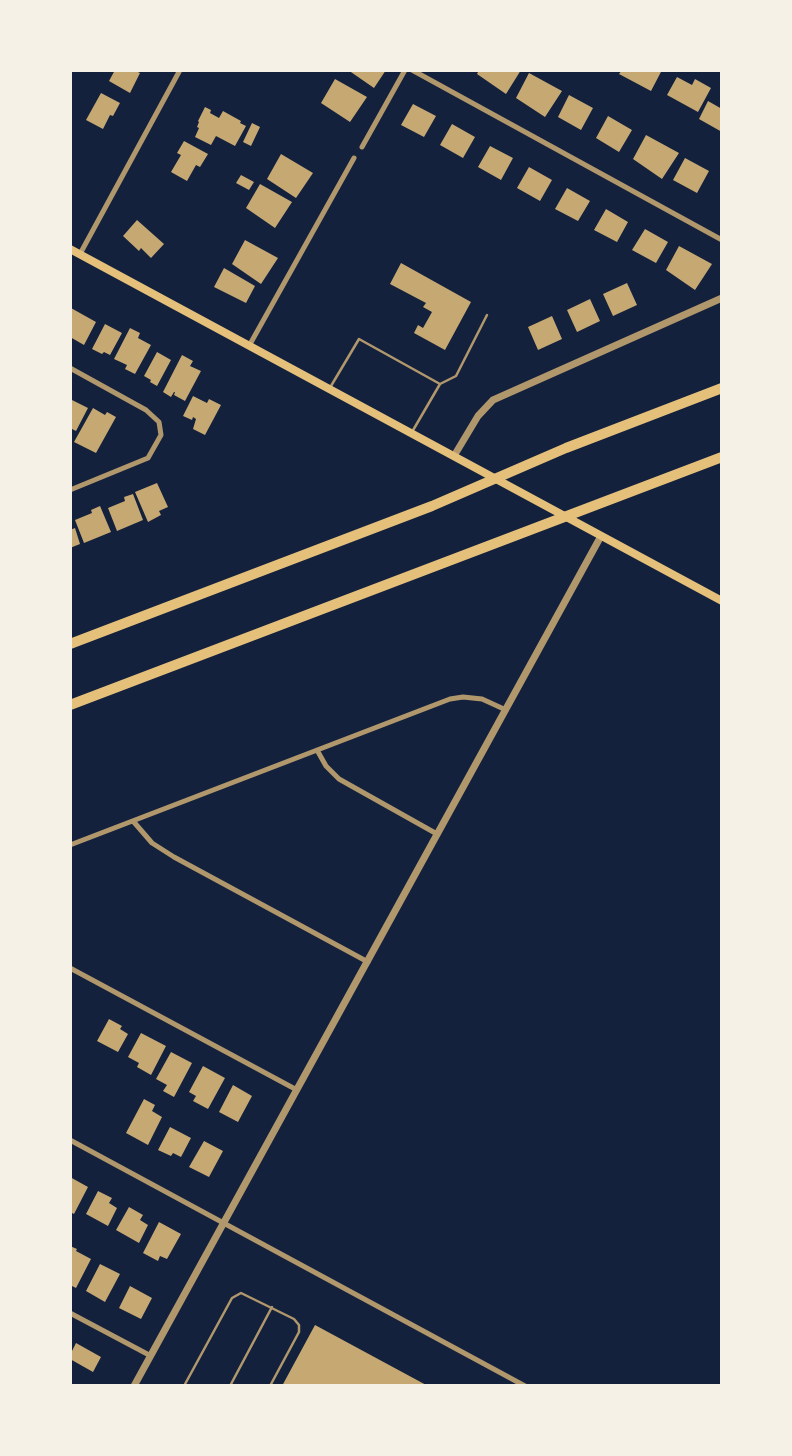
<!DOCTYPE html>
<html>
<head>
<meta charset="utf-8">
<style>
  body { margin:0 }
  #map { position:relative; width:792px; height:1456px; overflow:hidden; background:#14213d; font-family:"Sofia Sans Condensed",sans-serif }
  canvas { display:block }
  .frame { position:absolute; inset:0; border:72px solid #f6f1e7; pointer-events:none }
</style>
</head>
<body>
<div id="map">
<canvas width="792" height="1456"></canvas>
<div class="frame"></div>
</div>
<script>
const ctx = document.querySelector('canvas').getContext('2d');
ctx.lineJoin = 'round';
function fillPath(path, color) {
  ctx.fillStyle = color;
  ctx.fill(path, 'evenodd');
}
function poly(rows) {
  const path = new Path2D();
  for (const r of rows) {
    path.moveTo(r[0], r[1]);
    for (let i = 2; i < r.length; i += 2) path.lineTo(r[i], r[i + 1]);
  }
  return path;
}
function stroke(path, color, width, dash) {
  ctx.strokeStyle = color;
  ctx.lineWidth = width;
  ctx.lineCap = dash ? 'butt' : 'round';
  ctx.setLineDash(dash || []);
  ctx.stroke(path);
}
const building = poly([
  [115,70,134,70,140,73,130,93,109,81],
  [348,70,386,70,374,88],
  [479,70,521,70,506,94,477,74],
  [622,70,662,70,651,91,619,74],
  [529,73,562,91,545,117,516,98],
  [677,77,692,85,695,79,711,88,698,112,667,95],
  [335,79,367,97,350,122,321,103],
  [101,93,120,103,113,116,110,115,103,129,86,120],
  [569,95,593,108,581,130,558,117],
  [708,101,722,109,722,132,699,119],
  [413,104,436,116,424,137,401,125],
  [205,107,211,110,210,113,219,118,223,111,241,121,240,123,246,126,235,146,216,136,211,145,195,137,199,128,197,127,199,122,198,121],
  [608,116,632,130,619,152,596,138],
  [252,123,260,127,251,146,243,142],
  [452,124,475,137,463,158,440,145],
  [646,135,679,153,662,179,633,159],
  [184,141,208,154,200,167,196,165,187,181,171,172,181,155,177,153],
  [490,146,513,158,501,180,478,167],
  [281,154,313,173,296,198,267,179],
  [685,158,709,171,697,193,673,180],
  [529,167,552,180,540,201,517,188],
  [241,175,254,182,249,190,236,183],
  [260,184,292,202,275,228,246,208],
  [567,188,590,201,578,221,555,209],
  [606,209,628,222,617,242,594,230],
  [137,220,164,244,151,258,141,248,139,251,123,236],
  [645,229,668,242,656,263,632,250],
  [245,240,278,258,261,284,232,264],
  [679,246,712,264,695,290,666,270],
  [401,263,471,302,445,350,414,333,418,325,423,328,432,312,423,307,426,303,390,284],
  [224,268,255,286,246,303,214,287],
  [627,283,637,305,613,316,603,294],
  [590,299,600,321,577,332,567,310],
  [71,308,96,322,84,345,70,337],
  [552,316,562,339,538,350,528,327],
  [105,324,122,333,110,355,104,352,102,354,92,349],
  [130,328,140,333,138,338,151,345,135,374,125,369,127,365,114,359],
  [157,352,171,360,157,386,150,382,151,380,144,376],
  [182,355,193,361,190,366,201,371,185,401,174,395,175,392,174,392,171,397,163,392],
  [193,396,207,403,209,399,221,405,205,435,193,429,196,419,193,417,192,420,183,416],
  [70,399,88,408,76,431,70,428],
  [93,408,105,415,107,412,116,417,96,453,74,442],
  [157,483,168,507,159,511,161,515,148,522,135,492],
  [133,494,143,520,117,531,108,508,125,501,124,497],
  [100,506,111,532,84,543,75,520,92,513,91,510],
  [75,528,80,544,70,548,70,530],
  [109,1019,122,1026,120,1029,128,1034,118,1052,97,1041],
  [141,1033,166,1046,151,1075,137,1067,139,1063,128,1057],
  [171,1052,192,1063,174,1097,163,1091,167,1085,156,1079],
  [203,1066,225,1078,208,1109,193,1101,196,1096,189,1092],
  [233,1085,252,1096,238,1122,219,1112],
  [144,1099,155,1105,152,1111,162,1117,148,1145,126,1133],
  [170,1127,191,1138,181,1157,173,1153,171,1156,158,1150],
  [204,1141,223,1151,209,1177,189,1167],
  [70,1177,88,1187,74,1214,70,1212],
  [98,1191,112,1198,109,1203,117,1208,108,1226,86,1214],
  [129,1207,143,1215,140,1220,148,1225,139,1243,116,1230],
  [159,1222,181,1234,167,1259,160,1256,158,1261,143,1253],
  [70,1246,77,1249,76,1251,91,1259,76,1288,70,1285],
  [100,1264,120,1274,105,1302,86,1291],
  [130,1286,152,1298,141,1319,119,1308],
  [315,1325,428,1386,282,1386],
  [76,1343,101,1357,93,1372,70,1359,70,1355]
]);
const service = poly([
  [440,384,456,376,487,315],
  [331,386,359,339,440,384,412,432],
  [184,1386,232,1298,241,1293,294,1319,299,1325,299,1332,270,1386],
  [230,1386,272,1307]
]);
const minor = poly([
  [412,70,722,240],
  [362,147,405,70],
  [80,254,180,70],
  [249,346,354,158],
  [70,368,146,410,159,422,161,435,148,458,70,490],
  [317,750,326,766,339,779,437,834],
  [133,821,152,843,174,857,368,962],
  [70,845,450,699,463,697,482,699,506,710],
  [70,968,297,1090],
  [70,1140,525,1386],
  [70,1313,151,1356]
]);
const tertiary = poly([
  [454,456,478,416,493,400,722,298],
  [134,1386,601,536]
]);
const secondary = poly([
  [70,249,722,601]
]);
const motorway = poly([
  [70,644,432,506,566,448,722,388],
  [70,705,722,457]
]);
fillPath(building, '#c6a872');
stroke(service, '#b1986c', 2.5);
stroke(minor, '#b1986c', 5);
stroke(tertiary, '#b1986c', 7);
stroke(secondary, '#e5c07b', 8);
stroke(motorway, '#e5c07b', 10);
</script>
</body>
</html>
